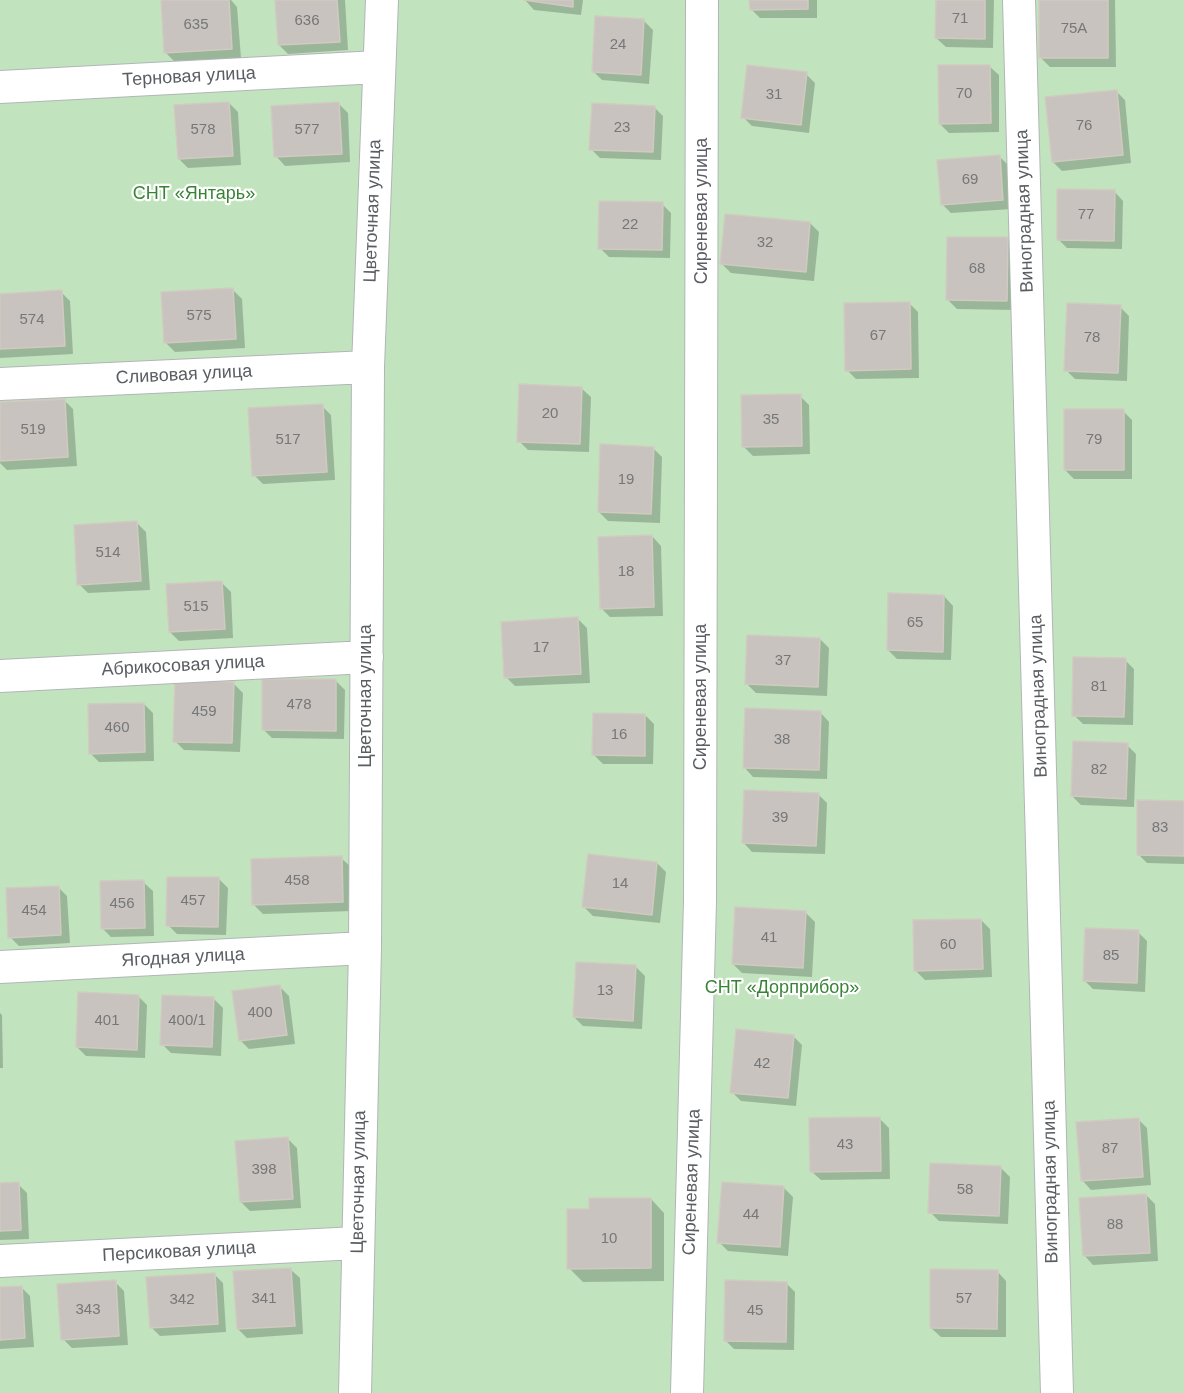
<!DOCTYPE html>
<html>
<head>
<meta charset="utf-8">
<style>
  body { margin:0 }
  canvas { display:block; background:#ece9e1 }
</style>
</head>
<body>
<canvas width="1184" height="1393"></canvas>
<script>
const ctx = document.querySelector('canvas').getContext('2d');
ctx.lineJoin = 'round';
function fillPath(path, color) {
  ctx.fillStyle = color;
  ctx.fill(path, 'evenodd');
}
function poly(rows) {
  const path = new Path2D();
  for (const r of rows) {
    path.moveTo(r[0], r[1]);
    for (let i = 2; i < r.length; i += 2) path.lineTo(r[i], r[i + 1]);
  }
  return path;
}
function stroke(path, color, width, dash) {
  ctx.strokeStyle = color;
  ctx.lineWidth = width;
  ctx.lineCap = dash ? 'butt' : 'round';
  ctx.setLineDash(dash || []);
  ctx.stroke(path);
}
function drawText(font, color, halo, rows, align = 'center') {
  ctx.font = font + ' Arial,sans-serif';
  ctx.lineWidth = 4.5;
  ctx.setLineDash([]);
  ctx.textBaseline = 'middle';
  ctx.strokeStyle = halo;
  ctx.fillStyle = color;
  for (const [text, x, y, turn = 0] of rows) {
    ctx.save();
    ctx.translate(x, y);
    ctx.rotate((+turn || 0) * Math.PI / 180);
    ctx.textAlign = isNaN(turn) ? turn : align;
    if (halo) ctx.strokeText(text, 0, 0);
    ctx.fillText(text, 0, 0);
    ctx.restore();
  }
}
const green = poly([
  [0,0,1184,0,1184,1393,0,1393]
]);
const shadow = poly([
  [189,0,231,0,237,7,241,58,174,61,165,52],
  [277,0,345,0,348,50,288,54,279,45],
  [525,0,583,0,581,15,534,10],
  [751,0,817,0,817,18,760,18,751,9],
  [937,0,994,0,993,48,946,47,936,38],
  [1041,0,1115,0,1116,67,1050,67,1041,58],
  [644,21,653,30,649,84,602,80,593,71],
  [989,66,999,75,999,132,949,133,940,124],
  [806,74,815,83,809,133,752,126,743,117],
  [1116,91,1125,100,1131,163,1062,171,1053,162],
  [229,103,238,112,241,165,188,168,179,159],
  [339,104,348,113,350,162,285,166,276,156],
  [654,107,663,116,661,160,600,158,591,149],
  [1000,157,1009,166,1012,209,951,213,942,204],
  [1114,191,1123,201,1122,249,1067,248,1058,239],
  [662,204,671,213,670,258,609,257,600,248],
  [810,223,819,232,814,281,731,273,722,264],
  [1007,239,1016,248,1015,310,957,309,948,300],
  [233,290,242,299,245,348,175,352,166,343],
  [61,292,70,301,73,354,0,358,0,295],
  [909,303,918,312,919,378,856,379,847,370],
  [1120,307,1129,316,1127,381,1075,379,1066,370],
  [581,388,591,397,589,452,528,450,519,441],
  [800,396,809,405,810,454,753,456,744,447],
  [64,400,73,409,77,466,7,470,0,463,0,404],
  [322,406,331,415,335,480,263,484,254,475],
  [1123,411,1132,420,1132,479,1074,479,1065,470],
  [653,448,662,457,660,523,608,521,599,512],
  [137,523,146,532,150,590,88,593,79,584],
  [652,536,661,546,663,616,610,617,601,608],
  [222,583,231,592,233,638,179,641,170,632],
  [944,596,953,606,951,660,897,659,888,650],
  [577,618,587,628,590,683,515,686,506,677],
  [820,639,829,648,827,696,756,693,747,684],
  [1125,660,1134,669,1133,725,1083,724,1074,715],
  [336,681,345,690,344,739,272,738,263,729],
  [234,684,243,693,240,752,184,750,175,741],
  [144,704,153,713,154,761,99,762,90,753],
  [820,712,829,722,827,779,753,777,744,767],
  [645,715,654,724,653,764,603,764,594,755],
  [1127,745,1136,754,1134,807,1081,805,1072,796],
  [818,794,827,803,825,854,752,852,743,842],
  [1184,803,1184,864,1147,863,1138,854],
  [341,858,351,867,352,911,263,914,254,905],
  [657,863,666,872,660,923,593,916,584,907],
  [219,879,228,888,226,935,177,934,168,925],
  [143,882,153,891,154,936,111,937,102,928],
  [58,887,67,896,70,943,19,946,10,937],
  [806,913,815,922,812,977,742,973,733,964],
  [981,920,990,929,992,977,925,980,916,971],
  [1138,932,1147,941,1145,992,1093,989,1084,980],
  [636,967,645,976,642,1029,583,1026,574,1017],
  [280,987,289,996,295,1044,249,1049,240,1040],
  [138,996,147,1005,145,1058,86,1056,77,1047],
  [214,999,223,1008,221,1056,171,1053,162,1044],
  [0,1013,2,1015,3,1068,0,1068],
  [793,1036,802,1045,796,1106,741,1101,732,1092],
  [880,1119,889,1128,890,1179,821,1180,811,1171],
  [1138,1119,1147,1128,1151,1185,1091,1190,1082,1180],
  [288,1139,297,1148,301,1208,250,1211,241,1202],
  [1001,1168,1010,1177,1008,1224,939,1221,930,1212],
  [18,1184,27,1193,29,1239,0,1240,0,1185],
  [784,1188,793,1197,788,1256,728,1251,719,1242],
  [1146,1195,1155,1204,1158,1261,1093,1265,1084,1255],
  [651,1199,664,1213,664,1281,583,1282,569,1268,591,1211],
  [290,1269,300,1278,303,1334,247,1338,238,1329],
  [997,1271,1006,1281,1006,1337,941,1337,931,1328],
  [214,1274,223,1283,226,1332,160,1336,151,1327],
  [115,1282,124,1291,128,1345,72,1348,63,1339],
  [786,1283,795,1292,794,1350,734,1349,725,1340],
  [21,1287,30,1296,34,1347,0,1349,0,1288]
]);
const building = poly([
  [161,0,229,0,232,49,164,53,161,0],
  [275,0,337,0,340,42,278,45,275,0],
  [524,0,573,0,573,7,524,0],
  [749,0,808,0,808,9,750,10,749,0],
  [936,0,985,0,985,39,935,38,936,0],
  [1039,0,1108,0,1108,58,1039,58,1039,0],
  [595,16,644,19,641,75,592,72,595,16],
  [747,65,807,72,801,125,741,118,747,65],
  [938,65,990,65,991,123,939,124,938,65],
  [1117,90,1123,155,1052,162,1045,97,1117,90],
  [229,102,233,156,178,159,174,105,229,102],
  [339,102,342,154,274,157,271,106,339,102],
  [592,103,655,106,653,152,589,150,592,103],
  [1000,155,1003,200,941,205,937,160,1000,155],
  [1057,189,1115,190,1114,241,1057,240,1057,189],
  [599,201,663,202,662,250,598,249,599,201],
  [725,214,810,222,806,272,720,264,725,214],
  [947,237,1008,237,1007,301,946,300,947,237],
  [233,288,236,339,164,343,161,292,233,288],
  [62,290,65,346,0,349,0,294,62,290],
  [910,302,911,369,845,371,844,303,910,302],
  [1067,303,1121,305,1118,373,1064,371,1067,303],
  [519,384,582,387,580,444,517,442,519,384],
  [801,394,802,446,742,447,741,395,801,394],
  [65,399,68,457,0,461,0,402,65,399],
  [323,404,327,472,252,476,248,408,323,404],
  [1064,409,1124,409,1124,470,1064,470,1064,409],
  [600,444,654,447,651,514,598,512,600,444],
  [137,521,141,581,77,585,74,525,137,521],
  [652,535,654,607,600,609,598,537,652,535],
  [222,581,225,629,169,632,166,584,222,581],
  [888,593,944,595,943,652,887,650,888,593],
  [578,617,581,674,504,678,501,622,578,617],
  [747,635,820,638,818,687,745,684,747,635],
  [1073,657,1126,658,1124,717,1072,716,1073,657],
  [262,679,336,679,336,731,262,730,262,679],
  [175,680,234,682,232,743,173,742,175,680],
  [144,703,145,752,89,754,88,704,144,703],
  [745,708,821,711,819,770,743,768,745,708],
  [593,713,645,714,645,756,592,755,593,713],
  [1073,741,1128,743,1126,799,1071,796,1073,741],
  [744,790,819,793,816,846,742,843,744,790],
  [1137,800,1184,801,1184,856,1137,855,1137,800],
  [588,854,657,862,652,915,582,907,588,854],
  [342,856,343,902,252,905,251,859,342,856],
  [167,877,219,877,218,927,166,926,167,877],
  [144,880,145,928,101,929,100,881,144,880],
  [59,886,61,935,8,938,6,888,59,886],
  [735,907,806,911,803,968,732,964,735,907],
  [981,919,983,969,914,971,913,920,981,919],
  [1085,928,1139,930,1137,983,1083,981,1085,928],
  [576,962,636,965,633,1021,573,1017,576,962],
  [280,985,287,1035,239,1041,232,991,280,985],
  [78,992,139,995,137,1050,76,1047,78,992],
  [162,995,214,997,212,1047,160,1045,162,995],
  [736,1029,794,1035,788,1098,730,1093,736,1029],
  [880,1117,881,1171,810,1172,809,1118,880,1117],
  [1139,1118,1143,1177,1081,1181,1076,1122,1139,1118],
  [288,1137,293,1199,240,1202,235,1141,288,1137],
  [930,1163,1001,1166,999,1216,928,1213,930,1163],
  [19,1182,21,1230,0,1231,0,1183,19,1182],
  [722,1182,784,1186,780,1247,717,1243,722,1182],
  [1146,1194,1150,1253,1083,1256,1079,1198,1146,1194],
  [589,1198,651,1198,651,1268,567,1269,567,1209,589,1209,589,1198],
  [291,1268,295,1326,237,1329,233,1271,291,1268],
  [930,1269,998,1270,997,1329,930,1328,930,1269],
  [215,1273,218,1324,150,1328,146,1277,215,1273],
  [116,1280,119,1336,61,1340,57,1284,116,1280],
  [725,1280,787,1282,786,1342,724,1341,725,1280],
  [22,1286,25,1338,0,1340,0,1287,22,1286]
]);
const minor = poly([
  [1019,0,1057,1393],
  [0,87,378,67],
  [0,384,368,367],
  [0,676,367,657],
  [0,967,365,948],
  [0,1261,357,1243],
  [355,1393,365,948,368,367,382,0],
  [687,1393,700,901,702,0]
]);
const numberNames = [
  ["71",960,19],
  ["636",307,21],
  ["635",196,25],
  ["75А",1074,29],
  ["24",618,45],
  ["70",964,94],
  ["31",774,95],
  ["76",1084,126],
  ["23",622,128],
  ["578",203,130],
  ["577",307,130],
  ["69",970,180],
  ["77",1086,215],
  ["22",630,225],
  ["32",765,243],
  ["68",977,269],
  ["575",199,316],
  ["574",32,320],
  ["67",878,336],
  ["78",1092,338],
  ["20",550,414],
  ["35",771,420],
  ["519",33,430],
  ["517",288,440],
  ["79",1094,440],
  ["19",626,480],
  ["514",108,553],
  ["18",626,572],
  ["515",196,607],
  ["65",915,623],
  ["17",541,648],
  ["37",783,661],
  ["81",1099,687],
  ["478",299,705],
  ["459",204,712],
  ["460",117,728],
  ["16",619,735],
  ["38",782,740],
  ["82",1099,770],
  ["39",780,818],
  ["83",1160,828],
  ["458",297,881],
  ["14",620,884],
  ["457",193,901],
  ["456",122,904],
  ["454",34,911],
  ["41",769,938],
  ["60",948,945],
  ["85",1111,956],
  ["13",605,991],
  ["400",260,1013],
  ["401",107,1021],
  ["400/1",187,1021],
  ["42",762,1064],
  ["43",845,1145],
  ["87",1110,1149],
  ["398",264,1170],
  ["58",965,1190],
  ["44",751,1215],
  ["88",1115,1225],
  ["10",609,1239],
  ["341",264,1299],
  ["57",964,1299],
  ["342",182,1300],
  ["343",88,1310],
  ["45",755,1311]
];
const streetNames = [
  ["Терновая улица",189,77,-3],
  ["Цветочная улица",373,211,-88],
  ["Сиреневая улица",702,211,-90],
  ["Виноградная улица",1025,211,-92],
  ["Сливовая улица",184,375,-3],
  ["Абрикосовая улица",183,666,-3],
  ["Цветочная улица",366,696,-90],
  ["Виноградная улица",1039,696,-92],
  ["Сиреневая улица",701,697,-90],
  ["Ягодная улица",183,958,-3],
  ["Цветочная улица",359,1182,-89],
  ["Сиреневая улица",692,1182,-88],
  ["Виноградная улица",1051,1182,-91],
  ["Персиковая улица",179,1252,-3]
];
const parkNames = [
  ["СНТ «Янтарь»",194,194],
  ["СНТ «Дорприбор»",782,988]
];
fillPath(green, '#c1e4be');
fillPath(shadow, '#0003');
fillPath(building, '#c8c3be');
stroke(building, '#d1cac0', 1.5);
stroke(minor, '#b2b5b8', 34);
stroke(minor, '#fff', 32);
drawText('15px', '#767779', null, numberNames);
drawText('18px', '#5a5e62', '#fff', streetNames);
drawText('18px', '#398337', '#fff', parkNames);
</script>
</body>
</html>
